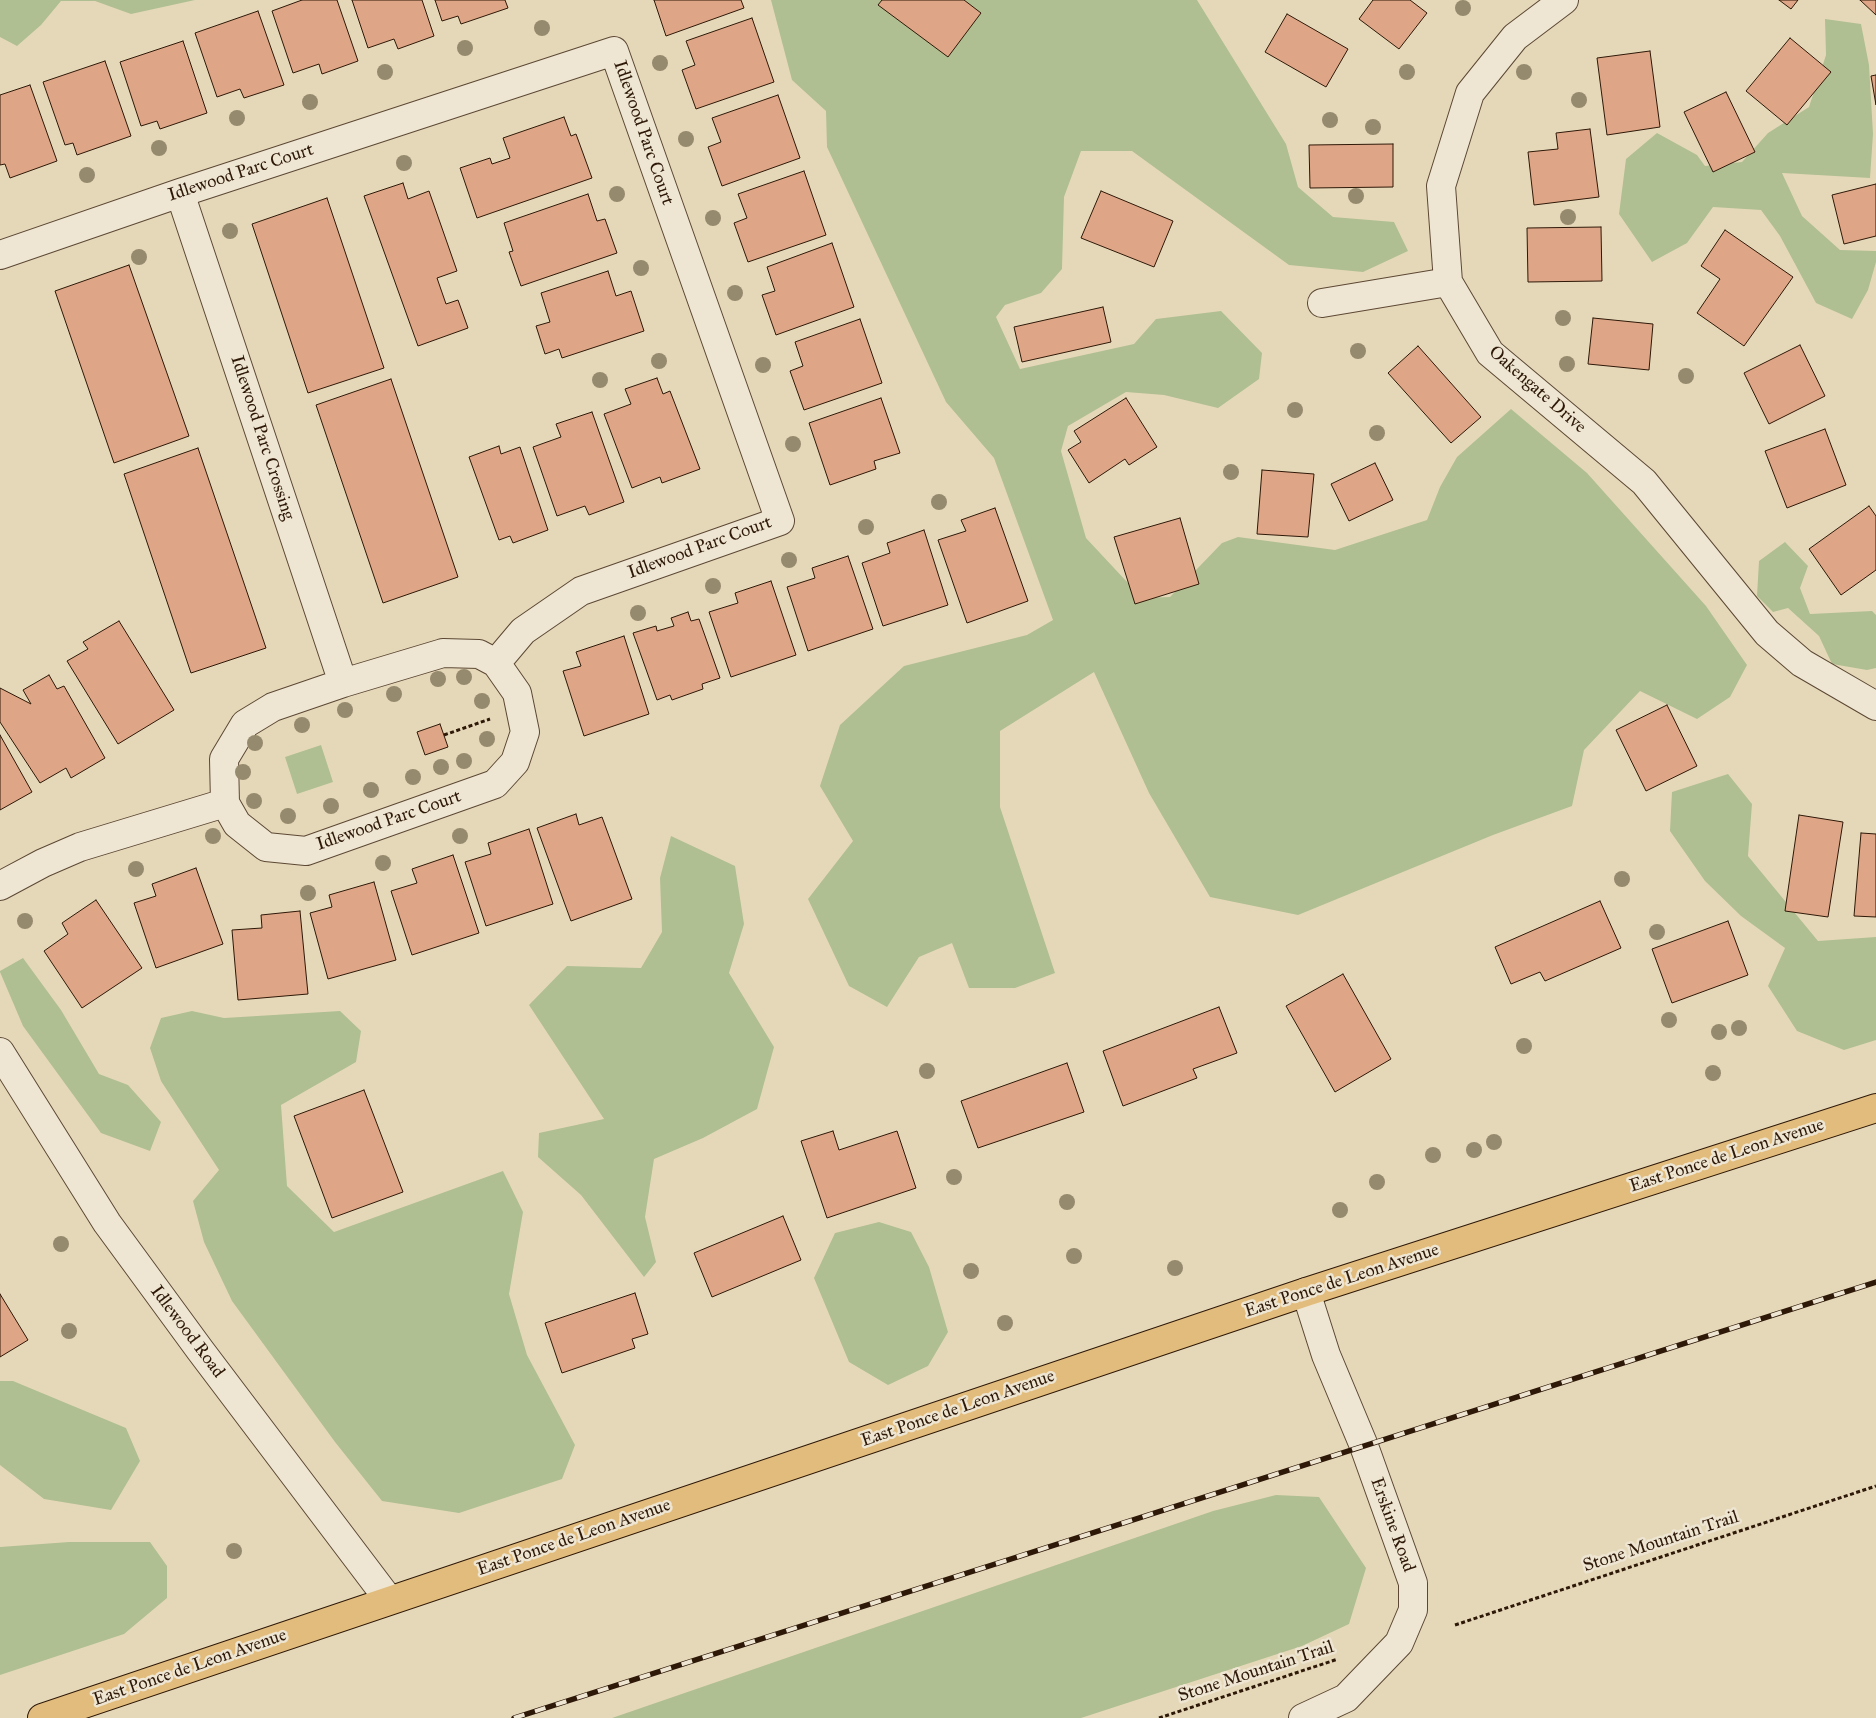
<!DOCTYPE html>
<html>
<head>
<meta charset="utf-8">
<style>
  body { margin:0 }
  canvas { display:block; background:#e5d8b9 }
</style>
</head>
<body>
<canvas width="1876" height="1718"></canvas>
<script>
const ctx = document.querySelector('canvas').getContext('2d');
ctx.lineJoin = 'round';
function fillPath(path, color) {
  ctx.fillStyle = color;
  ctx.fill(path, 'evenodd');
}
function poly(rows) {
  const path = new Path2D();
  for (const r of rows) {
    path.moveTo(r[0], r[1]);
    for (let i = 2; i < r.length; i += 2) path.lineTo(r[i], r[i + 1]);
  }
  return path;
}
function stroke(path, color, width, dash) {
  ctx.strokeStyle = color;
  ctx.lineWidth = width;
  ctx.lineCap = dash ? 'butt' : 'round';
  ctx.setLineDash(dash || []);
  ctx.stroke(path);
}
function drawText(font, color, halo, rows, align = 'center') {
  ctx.font = font + ' "IM FELL Great Primer",serif';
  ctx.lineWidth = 5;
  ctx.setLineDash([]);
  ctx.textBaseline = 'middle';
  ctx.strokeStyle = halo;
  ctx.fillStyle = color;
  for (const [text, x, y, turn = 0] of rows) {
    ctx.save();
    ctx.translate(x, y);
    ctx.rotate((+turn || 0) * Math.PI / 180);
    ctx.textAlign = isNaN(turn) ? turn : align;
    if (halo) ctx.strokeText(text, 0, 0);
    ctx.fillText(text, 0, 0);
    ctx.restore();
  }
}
const green = poly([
  [0,0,195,0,131,14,95,1,61,1,41,25,17,46,0,37],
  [771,0,1197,0,1286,144,1298,187,1333,217,1394,222,1408,251,1363,272,1289,265,1132,151,1081,151,1064,197,1062,269,1041,293,1005,305,996,317,1020,369,1134,344,1156,319,1221,311,1262,353,1259,379,1218,408,1164,395,1126,392,1068,426,1061,451,1086,538,1142,598,1170,597,1222,543,1238,537,1335,550,1427,520,1440,487,1457,457,1511,409,1587,473,1706,606,1747,665,1730,697,1697,719,1640,691,1584,750,1572,806,1493,835,1298,915,1210,897,1149,793,1094,672,1000,731,1000,807,1055,973,1015,988,969,988,952,943,919,957,887,1007,849,986,808,899,853,841,820,786,840,725,904,666,1027,635,1053,620,994,458,946,402,827,147,826,111,792,80],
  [1825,19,1861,24,1869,65,1873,134,1870,178,1782,173,1802,216,1840,250,1876,251,1876,262,1868,290,1852,319,1816,303,1780,236,1761,210,1713,207,1687,243,1652,262,1619,214,1626,159,1657,133,1697,155,1705,166,1742,162,1768,133,1809,107,1826,55],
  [1785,542,1808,566,1800,588,1810,614,1872,611,1876,615,1876,668,1867,670,1832,664,1819,636,1788,608,1773,612,1757,596,1759,561],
  [321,745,333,782,297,794,285,757],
  [1728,774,1752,804,1748,856,1818,941,1876,937,1876,1040,1844,1050,1797,1031,1768,986,1785,948,1741,916,1705,881,1670,831,1672,792],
  [671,836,735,866,744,924,729,973,774,1047,757,1109,703,1138,654,1159,645,1217,656,1262,644,1277,581,1195,538,1157,539,1133,604,1119,529,1005,567,966,641,968,662,932,660,878],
  [23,958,61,1010,99,1074,128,1085,161,1122,150,1151,101,1133,23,1026,0,972,0,971],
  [192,1011,224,1018,340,1011,361,1031,356,1062,281,1105,287,1186,334,1232,503,1171,523,1212,509,1294,527,1355,575,1445,562,1479,459,1513,382,1501,335,1442,232,1301,204,1242,193,1201,219,1170,161,1081,150,1048,161,1018],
  [879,1222,911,1232,929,1267,948,1332,928,1366,888,1385,849,1362,814,1278,835,1233],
  [0,1381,13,1381,126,1428,140,1461,111,1510,44,1499,0,1465],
  [1276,1495,1319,1497,1366,1568,1349,1624,1302,1646,1081,1718,612,1718,1213,1511],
  [69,1542,150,1542,167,1566,167,1598,124,1634,0,1675,0,1547]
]);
const building = poly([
  [302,0,337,0,358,61,322,74,319,64,293,73,272,11,302,0],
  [352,0,422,0,434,36,398,49,394,39,368,48,352,0],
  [435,0,505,0,508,8,461,24,458,16,442,21,435,0],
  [654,0,741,0,744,8,666,36,654,0],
  [882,0,964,0,981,13,948,57,878,5,882,0],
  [1373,0,1410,0,1427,13,1399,49,1359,19,1373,0],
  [1779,0,1798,0,1791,9,1779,0],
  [1860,0,1876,0,1876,15,1860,0],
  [258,11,284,85,244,98,240,89,217,97,195,33,258,11],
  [1287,14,1348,49,1326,87,1265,52,1287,14],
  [752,18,774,82,696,109,682,70,695,65,686,41,752,18],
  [1790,38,1831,72,1787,125,1746,91,1790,38],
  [183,41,207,113,160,129,157,121,141,126,120,62,183,41],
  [1650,51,1660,127,1607,135,1597,58,1650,51],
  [105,61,131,136,77,155,73,143,65,145,43,82,105,61],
  [1876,75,1876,105,1871,76,1876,75],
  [30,85,57,161,10,178,5,164,0,165,0,95,30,85],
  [1726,92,1755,152,1713,172,1684,112,1726,92],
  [778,95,800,158,722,186,708,147,721,142,712,118,778,95],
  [564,117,571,136,576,134,592,178,477,218,460,168,490,158,492,164,510,158,503,138,564,117],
  [1590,129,1599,197,1534,205,1528,152,1558,149,1556,133,1590,129],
  [1393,144,1393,187,1310,188,1309,145,1393,144],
  [804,171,826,235,748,262,734,223,747,218,738,194,804,171],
  [403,183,408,199,429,191,457,271,437,278,446,304,458,300,468,328,418,346,364,196,403,183],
  [1876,184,1876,236,1844,244,1832,195,1876,184],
  [1101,191,1173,221,1154,267,1081,238,1101,191],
  [588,194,597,221,605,219,617,253,521,286,509,252,513,251,504,223,588,194],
  [327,198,384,368,308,393,252,224,327,198],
  [1601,227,1602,281,1528,282,1527,228,1601,227],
  [1725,230,1793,277,1744,346,1697,313,1720,279,1701,266,1725,230],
  [832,243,854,307,776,335,762,295,775,291,767,267,832,243],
  [129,265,189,436,114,463,55,291,129,265],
  [608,271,616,296,631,291,644,331,562,358,559,349,545,354,536,326,550,322,541,293,608,271],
  [1103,307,1111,342,1022,362,1014,327,1103,307],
  [1593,318,1653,324,1649,370,1588,364,1593,318],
  [860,319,882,383,804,410,790,371,803,366,795,342,860,319],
  [1800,345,1825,396,1769,424,1744,373,1800,345],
  [1418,346,1481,417,1451,443,1388,373,1418,346],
  [657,378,663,394,670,391,700,469,662,483,660,477,632,488,604,414,631,404,625,389,657,378],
  [391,379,458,577,383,603,316,405,391,379],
  [881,398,900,453,874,461,876,469,830,485,809,423,881,398],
  [1126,398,1157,447,1129,465,1125,459,1089,483,1068,450,1081,442,1074,431,1126,398],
  [592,412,624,502,589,515,585,506,557,516,533,447,561,437,556,424,592,412],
  [1825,429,1846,485,1787,508,1765,451,1825,429],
  [499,446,501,454,520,447,548,530,513,543,510,536,499,540,469,457,499,446],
  [198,448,266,648,191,673,124,474,198,448],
  [1375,463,1393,500,1349,521,1331,484,1375,463],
  [1262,470,1314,474,1308,537,1257,534,1262,470],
  [1869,506,1876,516,1876,570,1841,595,1809,549,1869,506],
  [995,508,1028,601,967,623,938,540,966,531,961,520,995,508],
  [1180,518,1199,584,1135,604,1114,537,1180,518],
  [924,530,948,605,883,626,862,563,890,553,887,543,924,530],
  [848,556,873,629,808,651,787,587,815,578,812,568,848,556],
  [771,581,796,655,731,677,709,612,738,603,735,593,771,581],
  [688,612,691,621,699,619,720,678,702,684,703,689,672,700,670,695,657,700,633,633,656,626,657,631,674,626,671,618,688,612],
  [119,621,174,710,118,744,67,661,88,649,83,642,119,621],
  [624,636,649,714,584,736,563,671,581,666,576,652,624,636],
  [49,675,57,689,64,686,105,758,71,778,66,768,40,783,0,722,0,688,31,704,23,690,49,675],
  [1667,705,1697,766,1646,791,1616,730,1667,705],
  [440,724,448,747,425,755,417,732,440,724],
  [0,735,32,792,0,810,0,735],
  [576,814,579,825,602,817,632,899,571,921,537,828,576,814],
  [1799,815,1843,822,1828,917,1785,911,1799,815],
  [529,829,553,904,486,926,465,862,491,854,488,843,529,829],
  [1861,833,1876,834,1876,917,1854,916,1861,833],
  [453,855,479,933,412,955,391,891,417,883,412,869,453,855],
  [196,868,223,944,156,968,134,903,156,896,152,884,196,868],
  [374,882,396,960,328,979,310,913,332,907,329,895,374,882],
  [96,900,142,968,82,1008,44,951,68,934,62,923,96,900],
  [1600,901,1621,948,1545,981,1540,972,1511,984,1495,947,1600,901],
  [300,911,308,994,238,1000,232,930,262,928,261,915,300,911],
  [1728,921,1748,975,1672,1003,1652,949,1728,921],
  [1343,974,1391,1059,1335,1092,1286,1006,1343,974],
  [1219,1007,1237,1053,1193,1069,1197,1078,1123,1106,1103,1051,1219,1007],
  [1067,1063,1084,1112,978,1148,961,1101,1067,1063],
  [364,1090,403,1192,332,1218,294,1116,364,1090],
  [833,1131,839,1150,897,1131,916,1188,827,1218,801,1141,833,1131],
  [783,1216,801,1260,712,1297,694,1253,783,1216],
  [635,1293,648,1334,632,1339,635,1348,562,1373,545,1323,635,1293],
  [0,1294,28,1340,0,1357,0,1294]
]);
const path = poly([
  [444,735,490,719],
  [1455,1625,1876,1486],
  [1159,1718,1338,1659]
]);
const minor = poly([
  [1564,0,1515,37,1470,93,1441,186,1448,282,1490,353,1644,482,1767,633,1802,663,1876,706],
  [180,193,343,683],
  [0,255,180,193,614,51,780,521,581,591,523,631,496,663],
  [1322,303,1448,282],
  [443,653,479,654,496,663,517,693,525,732,515,762,495,784,306,851,266,847,237,824,225,803,224,759,245,724,273,707,343,683,443,653],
  [0,886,43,863,80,847,225,803],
  [0,1052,107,1223,200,1350,389,1600],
  [1303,1718,1346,1698,1399,1643,1413,1610,1413,1583,1364,1446,1326,1355,1306,1292]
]);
const major = poly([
  [42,1718,1306,1292,1876,1108]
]);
const rail = poly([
  [514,1718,1876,1282]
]);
const trees = [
  [1463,8],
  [542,28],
  [465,48],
  [660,63],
  [385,72],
  [1407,72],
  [1524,72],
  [1579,100],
  [310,102],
  [237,118],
  [1330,120],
  [1373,127],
  [686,139],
  [159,148],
  [404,163],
  [87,175],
  [617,194],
  [1356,196],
  [1568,217],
  [713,218],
  [230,231],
  [139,257],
  [641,268],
  [735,293],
  [1563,318],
  [1358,351],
  [659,361],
  [1567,364],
  [763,365],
  [1686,376],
  [600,380],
  [1295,410],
  [1377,433],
  [793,444],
  [1231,472],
  [939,502],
  [866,527],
  [789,560],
  [713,586],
  [638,613],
  [464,677],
  [438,679],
  [394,694],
  [482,701],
  [345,710],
  [302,725],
  [487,739],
  [255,743],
  [464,761],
  [441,767],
  [243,772],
  [413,777],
  [371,790],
  [254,801],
  [331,806],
  [288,816],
  [213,836],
  [460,836],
  [383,863],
  [136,869],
  [1622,879],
  [308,893],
  [25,921],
  [1657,932],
  [1669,1020],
  [1739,1028],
  [1719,1032],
  [1524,1046],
  [927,1071],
  [1713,1073],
  [1494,1142],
  [1474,1150],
  [1433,1155],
  [954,1177],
  [1377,1182],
  [1067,1202],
  [1340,1210],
  [61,1244],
  [1074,1256],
  [1175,1268],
  [971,1271],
  [1005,1323],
  [69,1331],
  [234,1551]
];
const streetNames = [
  ["Idlewood Parc Court",643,133,71],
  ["Idlewood Parc Court",241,173,-18],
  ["Oakengate Drive",1537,390,41],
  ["Idlewood Parc Crossing",262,438,72],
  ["Idlewood Parc Court",700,548,-20],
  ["Idlewood Parc Court",389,821,-19],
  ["East Ponce de Leon Avenue",1727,1156,-18],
  ["East Ponce de Leon Avenue",1342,1281,-18],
  ["Idlewood Road",187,1332,53],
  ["East Ponce de Leon Avenue",958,1409,-19],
  ["Erskine Road",1392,1525,70],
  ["East Ponce de Leon Avenue",574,1538,-19],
  ["Stone Mountain Trail",1661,1542,-18],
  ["East Ponce de Leon Avenue",190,1668,-19],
  ["Stone Mountain Trail",1256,1672,-18]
];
fillPath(green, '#b0bf92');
fillPath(building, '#dea586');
stroke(building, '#2e1807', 1);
stroke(minor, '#5c4834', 30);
stroke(major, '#2e1807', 30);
stroke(path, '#2e1807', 3, [4, 2.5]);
stroke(minor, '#eee6d2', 28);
stroke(major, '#e2bc7c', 28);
stroke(rail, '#2e1807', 5.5);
stroke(rail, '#eee6d2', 4, [11]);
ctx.fillStyle = '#968a6e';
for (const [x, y] of trees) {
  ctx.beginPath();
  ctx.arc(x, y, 8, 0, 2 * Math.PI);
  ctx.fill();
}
drawText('18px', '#2e1807', '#eee6d2', streetNames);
</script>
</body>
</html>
